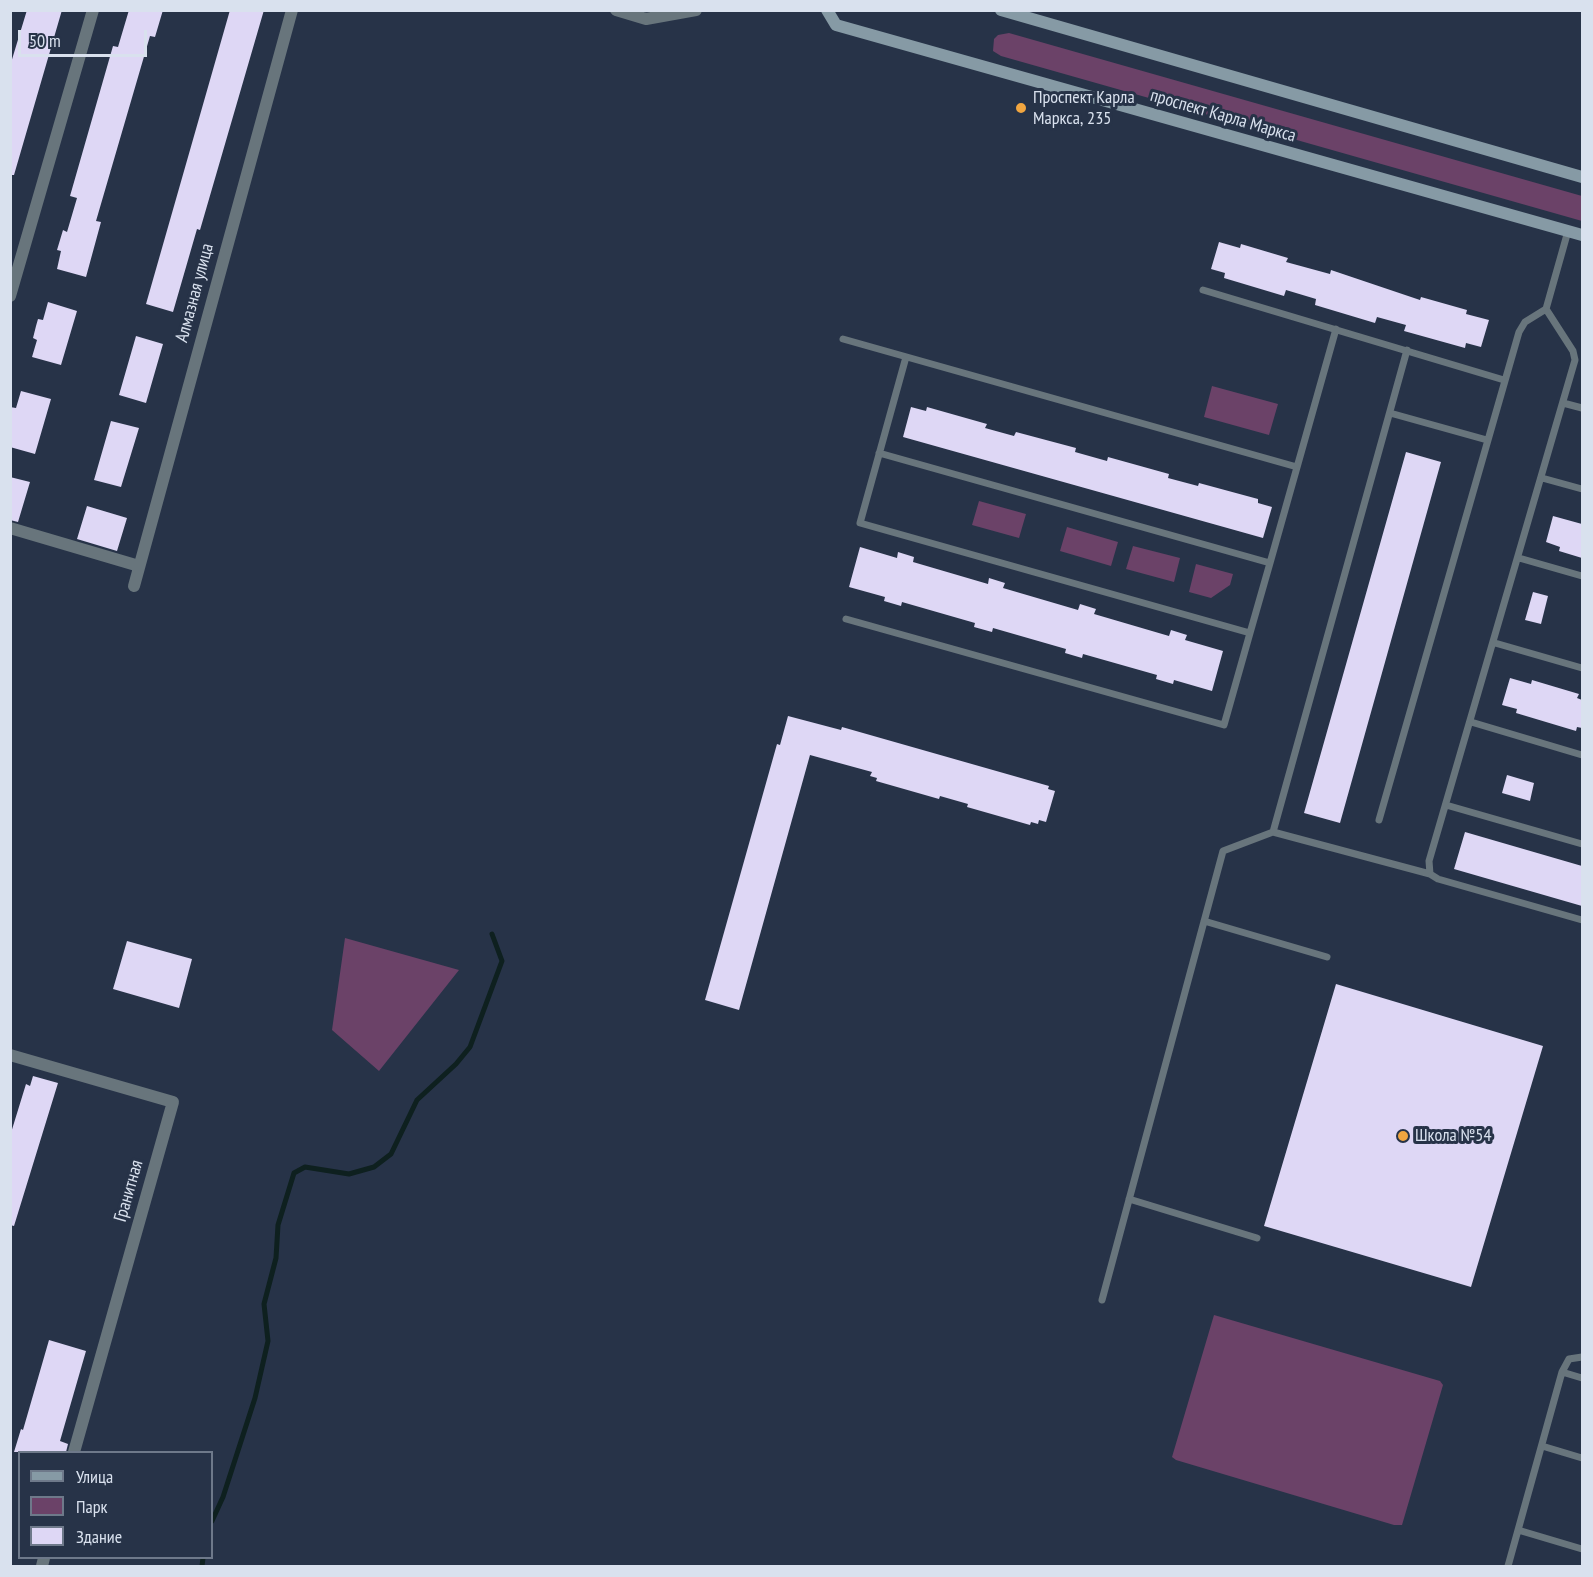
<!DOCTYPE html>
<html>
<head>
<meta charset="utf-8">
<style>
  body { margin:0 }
  #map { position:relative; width:1593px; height:1577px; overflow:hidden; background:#273348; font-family:"PT Sans Narrow",sans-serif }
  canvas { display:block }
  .frame { position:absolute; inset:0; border:12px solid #d9e1ee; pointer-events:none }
  .legend { position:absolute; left:18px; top:1451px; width:195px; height:108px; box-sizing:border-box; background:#273348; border:2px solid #6e798a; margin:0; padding:8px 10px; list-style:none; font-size:18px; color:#d9e1ee }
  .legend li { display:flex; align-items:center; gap:12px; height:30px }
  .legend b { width:30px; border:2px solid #6e798a }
  .scale { position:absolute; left:18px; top:30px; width:129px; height:27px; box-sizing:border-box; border:3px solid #d9e1ee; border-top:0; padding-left:8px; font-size:18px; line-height:21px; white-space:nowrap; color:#d9e1ee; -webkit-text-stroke:4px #273348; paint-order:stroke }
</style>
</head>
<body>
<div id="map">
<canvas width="1593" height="1577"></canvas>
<div class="frame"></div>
<ul class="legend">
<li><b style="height:8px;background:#869aa5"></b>Улица</li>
<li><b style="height:16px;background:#6b4268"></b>Парк</li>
<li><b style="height:16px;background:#ded7f5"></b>Здание</li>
</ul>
<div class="scale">50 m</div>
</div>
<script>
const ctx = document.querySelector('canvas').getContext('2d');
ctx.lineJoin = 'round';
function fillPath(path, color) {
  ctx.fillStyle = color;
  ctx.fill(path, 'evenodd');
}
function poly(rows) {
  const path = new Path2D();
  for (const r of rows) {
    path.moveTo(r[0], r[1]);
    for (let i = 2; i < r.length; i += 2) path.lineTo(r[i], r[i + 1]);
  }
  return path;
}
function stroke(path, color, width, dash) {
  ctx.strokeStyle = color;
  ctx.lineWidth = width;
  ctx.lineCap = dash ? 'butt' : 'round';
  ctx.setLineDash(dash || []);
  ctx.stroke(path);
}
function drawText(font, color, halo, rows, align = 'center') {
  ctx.font = font + ' "PT Sans Narrow",sans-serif';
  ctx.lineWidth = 6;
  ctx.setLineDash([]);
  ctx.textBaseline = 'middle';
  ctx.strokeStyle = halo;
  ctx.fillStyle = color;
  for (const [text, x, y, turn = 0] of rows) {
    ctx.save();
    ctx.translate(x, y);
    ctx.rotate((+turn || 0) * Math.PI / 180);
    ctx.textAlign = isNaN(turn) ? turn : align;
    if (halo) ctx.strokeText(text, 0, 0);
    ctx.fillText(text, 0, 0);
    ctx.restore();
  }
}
const green = poly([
  [1009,33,1582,196,1582,221,1001,56,993,51,994,39,998,35],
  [1212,386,1278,404,1269,435,1204,417],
  [979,501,1026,514,1019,538,972,525],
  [1067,527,1118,542,1111,566,1060,551],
  [1133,546,1180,558,1174,582,1126,569],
  [1196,564,1233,574,1230,585,1211,598,1189,592],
  [345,938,459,970,379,1071,332,1030],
  [1214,1315,1440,1381,1443,1385,1402,1525,1394,1525,1176,1460,1172,1457]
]);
const stream = poly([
  [212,1521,223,1497,255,1398,268,1341,264,1304,276,1258,278,1225,294,1173,305,1167,349,1174,374,1167,391,1154,417,1100,456,1064,470,1047,502,961,492,934],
  [202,1566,203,1558]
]);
const building = poly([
  [27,10,62,10,14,175,10,175,10,66],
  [129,10,163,10,155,37,150,36,96,221,101,222,86,277,57,269,61,251,57,250,63,230,67,232,77,198,70,196,113,46,118,47],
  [230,10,264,10,200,230,197,229,173,312,146,304],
  [1219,242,1240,248,1241,244,1288,258,1286,262,1330,274,1331,270,1420,300,1421,297,1467,310,1466,314,1489,320,1481,347,1466,343,1465,348,1404,331,1406,325,1377,317,1375,323,1315,305,1316,299,1286,290,1284,296,1224,278,1225,273,1211,269],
  [48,302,77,311,61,365,32,357,37,340,33,338,36,326,38,319,43,320],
  [136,336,163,344,146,403,119,395],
  [21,391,51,399,35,454,10,447,10,407,16,408],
  [911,407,926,411,927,407,987,424,985,428,1014,436,1016,432,1076,448,1075,452,1107,461,1108,457,1169,474,1168,478,1198,486,1199,483,1258,499,1258,503,1272,507,1263,538,903,437],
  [111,421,139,428,121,487,94,480],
  [1406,452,1441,462,1340,823,1304,813],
  [10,477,30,482,18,522,10,520],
  [87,506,127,518,117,551,77,539],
  [1553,516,1582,524,1582,558,1559,551,1560,547,1546,542],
  [860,547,897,558,898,552,914,557,913,562,988,584,989,578,1005,583,1003,588,1078,610,1080,604,1096,609,1094,614,1169,636,1171,630,1187,635,1185,640,1223,651,1212,691,1174,680,1173,684,1156,679,1157,675,1083,654,1082,658,1065,653,1066,649,993,628,992,632,974,627,975,623,902,602,901,606,884,601,885,597,849,587],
  [1533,592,1548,596,1541,624,1525,620],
  [1510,678,1531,684,1532,680,1579,694,1577,698,1582,700,1582,728,1577,727,1576,731,1516,713,1517,709,1502,705],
  [788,716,841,730,842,727,1049,786,1048,789,1055,791,1046,822,1039,820,1038,824,1031,822,1030,825,967,807,968,804,940,796,939,799,876,781,877,778,870,776,872,772,810,755,739,1010,705,1000,777,744,780,745],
  [1507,775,1534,783,1530,801,1502,793],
  [1465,832,1582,866,1582,906,1454,869],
  [127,941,192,959,179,1008,113,989],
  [1336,984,1543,1046,1471,1287,1264,1226],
  [33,1076,58,1083,14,1226,10,1225,10,1136,26,1084,30,1086],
  [49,1340,86,1351,60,1441,68,1444,66,1452,14,1452,21,1429,23,1430]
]);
const lane = poly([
  [1203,290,1504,380],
  [843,339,1297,467],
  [1407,350,1273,832,1430,874,1438,879,1582,920],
  [906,357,860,523,1250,633,1270,563],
  [1563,403,1582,408],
  [1390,413,1487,440],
  [879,453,1270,563,1336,329],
  [1542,478,1582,489],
  [1519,558,1582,576],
  [846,619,1224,725,1250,633],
  [1495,643,1582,668],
  [1471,722,1582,755],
  [1446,805,1582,844],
  [1379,820,1519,332,1525,322,1546,309],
  [1430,874,1429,861,1575,360,1573,351,1546,309,1568,231],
  [1204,921,1327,957],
  [1129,1199,1257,1238],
  [1102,1300,1223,851,1273,832],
  [1562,1372,1569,1359,1582,1357],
  [1542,1446,1582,1458],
  [1518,1530,1582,1549],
  [1508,1566,1562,1372,1582,1378]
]);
const street = poly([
  [616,10,646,19,696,10],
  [10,296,93,10],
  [10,528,139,566],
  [134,586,292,10],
  [10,1055,173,1102,74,1452],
  [42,1566,44,1558]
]);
const secondary = poly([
  [827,10,836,25,1582,235],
  [1001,10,1582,177]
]);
const markers = [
  [1021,108,6,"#f1a640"],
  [1403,1136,6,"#f1a640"]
];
const poiNames = [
  ["Проспект Карла",1033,98],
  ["Маркса, 235",1033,119],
  ["Школа №54",1415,1136]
];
const streetNames = [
  ["проспект Карла Маркса",1223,116,16],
  ["Алмазная улица",195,293,-75],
  ["Гранитная",129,1191,-74]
];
fillPath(green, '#6b4268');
stroke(stream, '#0e201f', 5);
fillPath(building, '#ded7f5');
stroke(lane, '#68757c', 7);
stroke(street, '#68757c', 12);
stroke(secondary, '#869aa5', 12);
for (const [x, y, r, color] of markers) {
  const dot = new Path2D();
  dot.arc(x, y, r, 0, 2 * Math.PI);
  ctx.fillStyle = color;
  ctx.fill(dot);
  stroke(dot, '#273348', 2);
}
drawText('18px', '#d9e1ee', '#273348', poiNames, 'left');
drawText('18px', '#d9e1ee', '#273348', streetNames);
</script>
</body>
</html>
